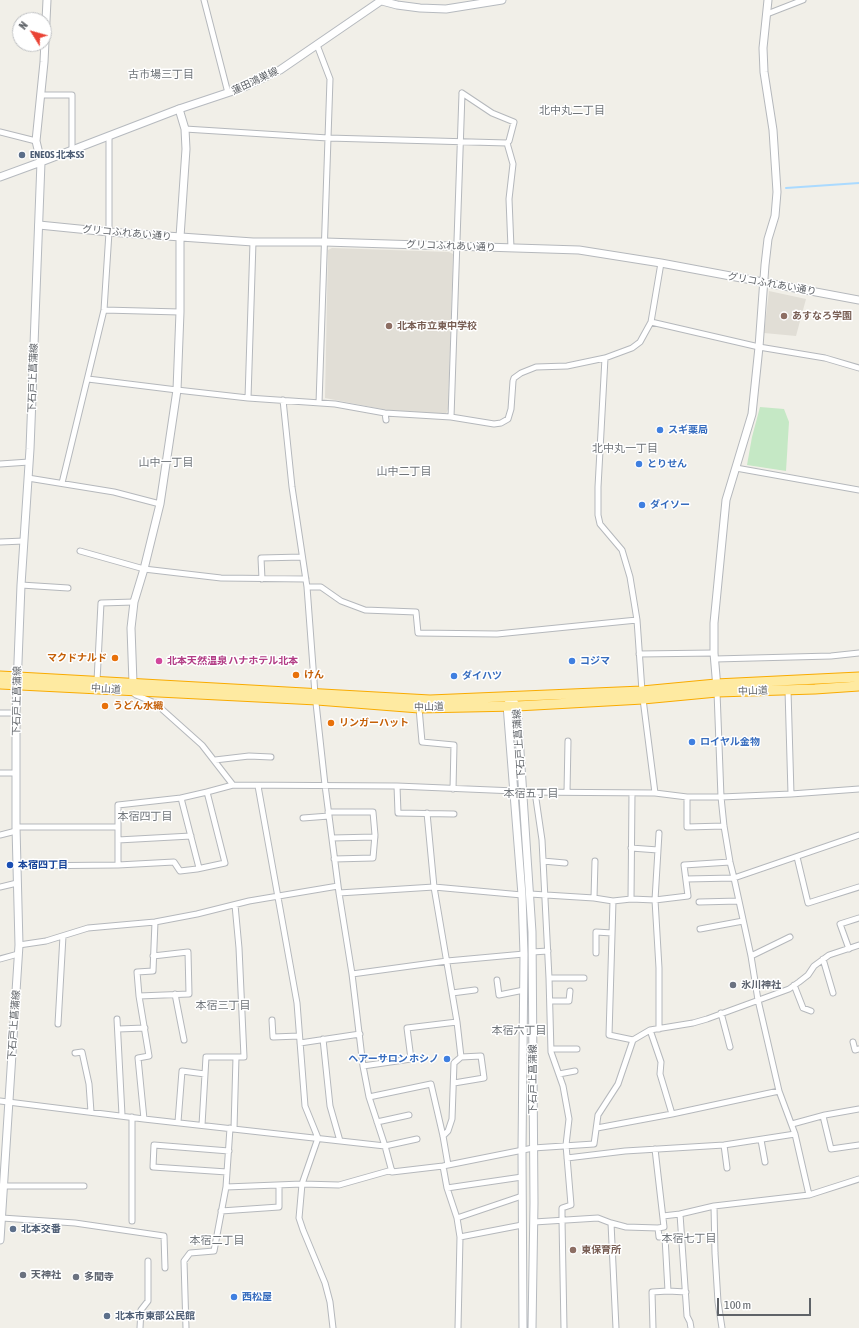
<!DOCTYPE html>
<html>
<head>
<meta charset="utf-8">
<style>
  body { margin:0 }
  #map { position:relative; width:859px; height:1328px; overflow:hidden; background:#f1efe8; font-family:"Asap Condensed",sans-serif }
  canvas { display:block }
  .north { position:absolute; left:12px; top:12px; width:40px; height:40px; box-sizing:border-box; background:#fff; border:1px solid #bfc1c3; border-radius:50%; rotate:307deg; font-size:11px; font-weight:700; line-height:16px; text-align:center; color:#5f6368 }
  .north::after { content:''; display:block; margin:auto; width:14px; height:18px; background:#ea4335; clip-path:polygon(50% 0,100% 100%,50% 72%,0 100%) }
  .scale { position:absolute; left:717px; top:1298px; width:94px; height:18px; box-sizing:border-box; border:2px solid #5f6368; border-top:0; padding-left:5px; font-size:12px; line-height:14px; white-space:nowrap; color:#5f6368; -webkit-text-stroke:3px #fff; paint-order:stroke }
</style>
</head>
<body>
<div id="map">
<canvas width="859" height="1328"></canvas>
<div class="north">N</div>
<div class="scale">100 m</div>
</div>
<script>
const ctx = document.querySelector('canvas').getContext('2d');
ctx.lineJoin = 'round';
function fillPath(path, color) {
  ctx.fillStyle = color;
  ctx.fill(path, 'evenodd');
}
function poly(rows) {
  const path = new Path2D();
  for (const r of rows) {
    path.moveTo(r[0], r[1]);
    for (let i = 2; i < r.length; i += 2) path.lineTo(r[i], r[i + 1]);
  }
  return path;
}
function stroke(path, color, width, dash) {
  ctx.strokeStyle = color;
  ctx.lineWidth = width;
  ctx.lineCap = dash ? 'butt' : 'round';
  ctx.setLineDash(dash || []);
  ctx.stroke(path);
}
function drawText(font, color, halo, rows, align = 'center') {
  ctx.font = font + ' "Asap Condensed","Noto Sans JP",sans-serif';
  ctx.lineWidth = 3;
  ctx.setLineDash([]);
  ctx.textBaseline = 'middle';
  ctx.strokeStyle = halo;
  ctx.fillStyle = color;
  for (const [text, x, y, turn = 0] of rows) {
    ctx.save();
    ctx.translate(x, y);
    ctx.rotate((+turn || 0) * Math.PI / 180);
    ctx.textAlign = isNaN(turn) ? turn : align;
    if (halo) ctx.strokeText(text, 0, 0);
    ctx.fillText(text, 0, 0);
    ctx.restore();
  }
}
const education = poly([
  [332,248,449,252,453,254,448,409,446,414,387,410,325,398,328,250],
  [769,291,806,299,796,336,764,333]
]);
const green = poly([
  [760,407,784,409,789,422,786,471,747,465,752,437]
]);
const stream = poly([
  [786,188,859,183]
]);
const minor = poly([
  [204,0,228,93],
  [767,14,803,0],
  [317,45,330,79,319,403],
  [41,95,72,95,72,150],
  [185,129,328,138,507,143,509,141,514,122,492,113,462,93],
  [0,132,36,141],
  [507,143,513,164,509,199,511,248],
  [104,310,180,312],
  [651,322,759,347,825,358,859,368],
  [605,358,598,487,598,515,600,524,622,550,630,577,637,620,642,691],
  [88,379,177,390,248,398,335,404,385,413,451,417,494,424,501,423,508,419,511,409,513,381,514,378,521,373,536,367,567,366,605,358,632,348,640,342,651,322,661,263],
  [248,398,253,242],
  [283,400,292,487,307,587,315,694,325,785,339,893,352,974,363,1066,369,1097,385,1146,392,1172,443,1166,533,1148,594,1144,598,1115,618,1084,633,1040],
  [385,413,386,420],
  [451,417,462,93],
  [0,464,29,462],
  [736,468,859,490],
  [28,478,114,492,160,504],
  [62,483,104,310,109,232,109,136],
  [0,542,24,541],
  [80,551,144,569,221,578,306,579],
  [262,579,261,558,302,557],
  [21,585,68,588],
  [307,587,321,587,341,601,365,610,416,612,418,633,497,634,637,620],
  [639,654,714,653],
  [715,659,831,656,859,653],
  [97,681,101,603,134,602],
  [788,690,791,794],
  [132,692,136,695,155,703,202,745,233,785,397,786,515,791],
  [717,692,721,797,724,826,730,862,734,878,751,956,758,1000,779,1091,795,1134,809,1195],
  [643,699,655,793],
  [419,708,422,742,454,745,453,789],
  [0,713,16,713],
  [215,760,249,756,271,757],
  [0,773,16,773],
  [258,786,297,1003,305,1106,318,1138,302,1184,299,1218,303,1230,325,1283,330,1302,333,1328],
  [397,786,398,813,454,814],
  [207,792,233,785],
  [522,792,655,793,687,797,721,797,791,794,859,789],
  [535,792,542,840,549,978,551,1052,563,1086,569,1119,566,1145,571,1205,562,1208,562,1220,564,1328],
  [567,792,568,741],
  [687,797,687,827,724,826],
  [181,798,199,868],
  [328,812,373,812,375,835,373,858,334,859],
  [427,813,434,887,457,1022,461,1057],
  [303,818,329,816],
  [16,827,118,827],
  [0,835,16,831],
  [332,838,375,837],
  [118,840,191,836],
  [631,848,658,850],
  [797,857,808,903,859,887],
  [543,861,565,863],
  [17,866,118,865,118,805,181,798,207,792,225,863,197,869,180,871,174,862,118,865],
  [686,879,734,878,859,835],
  [0,887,17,883],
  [339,893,434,887,522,895],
  [530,894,594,898,613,901,631,899,655,900,688,896,684,865,730,862],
  [594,898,595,861],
  [631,899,632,793],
  [613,901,609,1035,633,1040,650,1030,693,1023,707,1019,789,989,799,982,808,975,814,966,829,955,859,945],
  [699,902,739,901],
  [700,929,743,921],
  [19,945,46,941,88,928,155,922,197,914,249,901,338,886],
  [849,949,840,924,859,918],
  [532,952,548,951],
  [596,953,596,932,612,933],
  [751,956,790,937],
  [0,959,18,954],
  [823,959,833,993],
  [352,974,447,961,524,954],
  [549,978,584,978],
  [497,980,499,995,524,990],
  [794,985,803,1008,811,1011],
  [452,993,475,990],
  [175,994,184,1040],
  [139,996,189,994,188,952,153,956],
  [550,1001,569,1001,570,991],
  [721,1013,730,1047],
  [117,1019,122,1115],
  [272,1020,273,1037,299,1036],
  [58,1024,63,936],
  [118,1029,145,1028],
  [659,1029,659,968,655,900,659,833],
  [650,1030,661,1062,660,1074,672,1114],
  [323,1039,330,1106,340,1141],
  [853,1042,855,1050,859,1049],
  [300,1043,360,1034],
  [551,1049,577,1049],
  [75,1053,82,1052,89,1084,91,1112],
  [363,1066,411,1059,407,1028,457,1022],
  [559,1074,575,1071],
  [369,1097,431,1084,443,1136,448,1165],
  [0,1101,144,1119,385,1146,417,1139],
  [823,1116,831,1149,859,1145],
  [144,1119,138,1058,149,1056,139,996,137,972,153,971,155,922],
  [178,1122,182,1071,205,1074],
  [377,1122,409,1115],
  [792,1124,825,1115,859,1109],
  [202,1125,206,1057,244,1057,239,948,235,905],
  [597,1128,672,1114,779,1091],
  [234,1129,236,1057],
  [443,1136,448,1131,452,1119,454,1063,461,1057,481,1056,484,1078,454,1083],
  [761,1140,765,1162],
  [724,1145,727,1168],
  [567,1158,625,1151,724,1145,795,1134],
  [443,1166,447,1188,457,1218,460,1237,458,1328],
  [227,1172,153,1167,154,1145,229,1151],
  [1,1186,84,1186],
  [226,1187,302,1184,339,1185,392,1170],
  [447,1188,522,1177],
  [221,1211,279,1207,279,1185],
  [680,1214,714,1206],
  [663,1216,680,1214,687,1316,690,1322,691,1328],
  [2,1218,75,1223,164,1236,165,1268],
  [457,1218,522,1196],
  [132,1221,132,1117],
  [534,1222,598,1218,611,1223,616,1328],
  [611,1223,626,1227,658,1228],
  [460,1237,522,1225],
  [668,1291,686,1292],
  [140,1328,141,1310,148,1301,148,1261],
  [186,1328,184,1261,190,1253,214,1251,226,1187,230,1128],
  [653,1328,652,1292,668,1291,665,1237,659,1237,658,1228,664,1227,655,1149],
  [722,1328,718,1302,715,1253,714,1206,809,1195,859,1179]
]);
const tertiary = poly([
  [41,162,36,141,44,62,47,0],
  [39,225,109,232,253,242,325,242,579,250,661,263,859,300],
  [133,683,131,628,134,602,144,569,160,504,177,390,180,312,180,237,186,149,185,129,179,109],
  [717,688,714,653,714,623,726,500,752,414,759,347,765,265,768,239,775,216,777,192,773,130,764,72,763,48,768,0]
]);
const secondary = poly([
  [382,1,397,5,420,8,446,9,502,0],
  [0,177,41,162,179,109,242,88,280,70,382,0],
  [509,702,507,705,522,895,524,954,522,1150,523,1328],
  [514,702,517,706,532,932,534,1203,532,1328],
  [0,1240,19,945,16,827,16,713,21,585,30,449,41,162]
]);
const trunk = poly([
  [0,676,430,700,642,691,716,684,859,677],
  [0,684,317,700,419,708,517,706,643,699,717,692,815,689,859,686]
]);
const markers = [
  [22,155,4,"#5c6f8a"],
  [784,316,4,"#8d6e63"],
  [389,326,4,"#8d6e63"],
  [660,430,4,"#3f7fe0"],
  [639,464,4,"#3f7fe0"],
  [642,505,4,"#3f7fe0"],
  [115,658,4,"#e8710a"],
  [159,661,4,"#d1479c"],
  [572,661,4,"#3f7fe0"],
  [296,675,4,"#e8710a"],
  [454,676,4,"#3f7fe0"],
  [105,706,4,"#e8710a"],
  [331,723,4,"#e8710a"],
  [692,742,4,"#3f7fe0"],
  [10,865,4,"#1a4fb4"],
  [733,985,4,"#6b7280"],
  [447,1059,4,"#3f7fe0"],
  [13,1229,4,"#5c6f8a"],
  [573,1250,4,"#8d6e63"],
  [23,1275,4,"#6b7280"],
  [76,1277,4,"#6b7280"],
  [234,1297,4,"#3f7fe0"],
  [107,1316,4,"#5c6f8a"]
];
const streetNames = [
  ["蓮田鴻巣線",255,81,-25],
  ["グリコふれあい通り",127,233,5],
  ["グリコふれあい通り",451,246,2],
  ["グリコふれあい通り",772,284,10],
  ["下石戸上菖蒲線",33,378,-88],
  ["中山道",106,689,3],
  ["中山道",753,691,-2],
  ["下石戸上菖蒲線",17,701,-89],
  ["中山道",429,707,-1],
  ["下石戸上菖蒲線",519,744,-94],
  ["下石戸上菖蒲線",14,1025,-86],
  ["下石戸上菖蒲線",533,1079,-90]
];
const serviceNames = [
  ["ENEOS 北本SS",30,155],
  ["北本交番",21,1229],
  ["北本市東部公民館",115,1316]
];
const educationNames = [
  ["あすなろ学園",792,316],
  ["北本市立東中学校",397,326],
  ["東保育所",581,1250]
];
const shopNames = [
  ["スギ薬局",668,430],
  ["とりせん",647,464],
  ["ダイソー",650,505],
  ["コジマ",580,661],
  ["ダイハツ",462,676],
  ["ロイヤル金物",700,742],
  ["ヘアーサロン ホシノ",439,1059,"right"],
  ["西松屋",242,1297]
];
const foodNames = [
  ["マクドナルド",107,658,"right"],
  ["けん",304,675],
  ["うどん水織",113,706],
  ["リンガーハット",339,723]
];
const hotelNames = [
  ["北本天然温泉 ハナホテル北本",167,661]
];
const transitNames = [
  ["本宿四丁目",18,865]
];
const worshipNames = [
  ["氷川神社",741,985],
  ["天神社",31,1275],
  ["多聞寺",84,1277]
];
const neighbourhoodNames = [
  ["古市場三丁目",161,75],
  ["北中丸二丁目",572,111],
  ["北中丸一丁目",625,449],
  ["山中一丁目",166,463],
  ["山中二丁目",404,472],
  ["本宿五丁目",531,794],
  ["本宿四丁目",145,817],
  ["本宿三丁目",223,1006],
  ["本宿六丁目",519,1031],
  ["本宿七丁目",689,1239],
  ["本宿二丁目",217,1241]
];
fillPath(education, '#e1ded6');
fillPath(green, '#c5e8c5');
stroke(stream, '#aadaff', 2);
stroke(minor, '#b5b8bc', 7);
stroke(tertiary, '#b5b8bc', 9);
stroke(secondary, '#b6babf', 9);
stroke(trunk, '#f9ab00', 11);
stroke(minor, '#fff', 5);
stroke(tertiary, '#fff', 7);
stroke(secondary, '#fff', 7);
stroke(trunk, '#feeaa1', 9);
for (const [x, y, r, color] of markers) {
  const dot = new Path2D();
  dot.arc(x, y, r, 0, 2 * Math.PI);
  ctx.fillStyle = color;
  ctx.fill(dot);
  stroke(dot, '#fff', 1.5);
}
drawText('10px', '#5f6368', '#fff', streetNames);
drawText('bold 10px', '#4e5e75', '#fff', serviceNames, 'left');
drawText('bold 10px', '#785e54', '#fff', educationNames, 'left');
drawText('bold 10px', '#366cbe', '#fff', shopNames, 'left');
drawText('bold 10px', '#c56008', '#fff', foodNames, 'left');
drawText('bold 10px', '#b23c85', '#fff', hotelNames, 'left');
drawText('bold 10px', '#164399', '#fff', transitNames, 'left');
drawText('bold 10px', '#5b616d', '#fff', worshipNames, 'left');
drawText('11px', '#70757a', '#fff', neighbourhoodNames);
</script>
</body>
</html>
